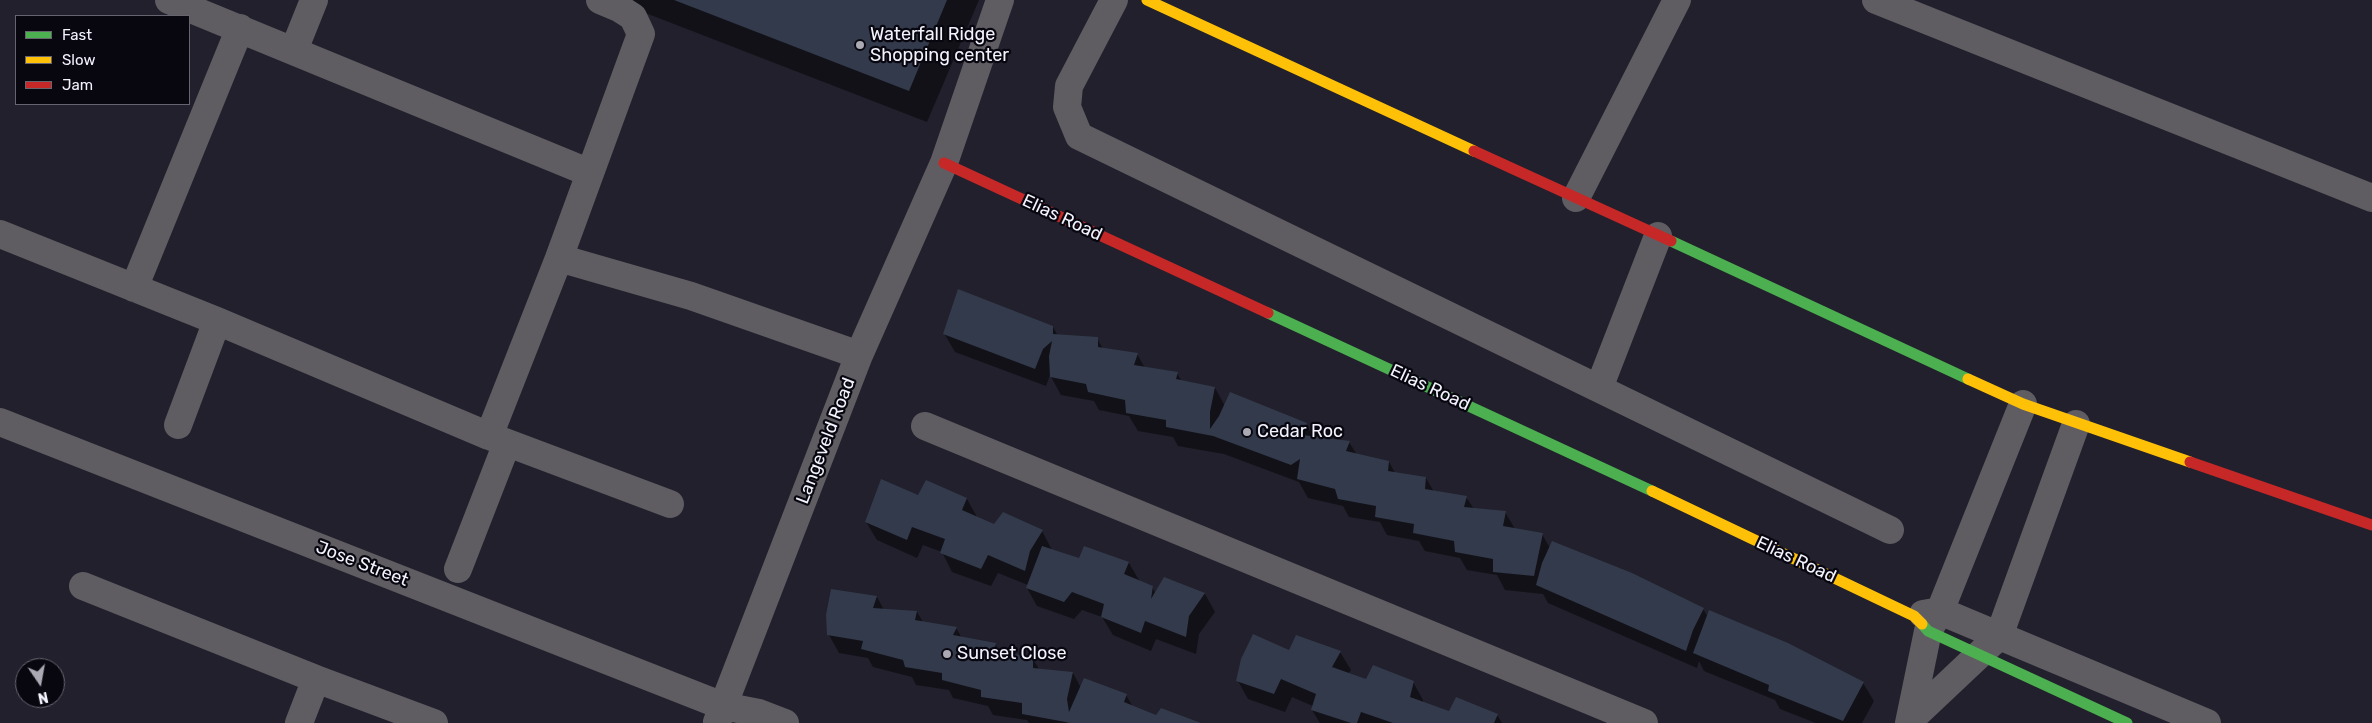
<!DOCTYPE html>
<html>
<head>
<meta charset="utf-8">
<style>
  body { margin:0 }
  #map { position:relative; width:2372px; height:723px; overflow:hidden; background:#21202c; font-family:Rubik,sans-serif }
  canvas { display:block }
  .legend { position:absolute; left:15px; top:15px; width:175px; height:90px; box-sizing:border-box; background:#080710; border:1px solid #66656f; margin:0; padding:6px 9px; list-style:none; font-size:15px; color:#f3f3fd }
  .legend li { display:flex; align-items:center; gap:10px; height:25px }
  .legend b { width:25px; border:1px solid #66656f }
  .north { position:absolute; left:15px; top:658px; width:50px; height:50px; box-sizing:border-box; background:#080710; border:1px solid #66656f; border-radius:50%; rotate:168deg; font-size:14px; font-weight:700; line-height:20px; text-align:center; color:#f3f3fd }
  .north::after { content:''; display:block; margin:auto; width:18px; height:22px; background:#aaa9b4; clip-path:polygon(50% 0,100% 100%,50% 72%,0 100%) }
</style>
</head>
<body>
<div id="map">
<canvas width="2372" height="723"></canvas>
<ul class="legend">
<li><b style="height:6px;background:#4caf50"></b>Fast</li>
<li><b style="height:6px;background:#ffc107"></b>Slow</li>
<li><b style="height:6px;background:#c62828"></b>Jam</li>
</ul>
<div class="north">N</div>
</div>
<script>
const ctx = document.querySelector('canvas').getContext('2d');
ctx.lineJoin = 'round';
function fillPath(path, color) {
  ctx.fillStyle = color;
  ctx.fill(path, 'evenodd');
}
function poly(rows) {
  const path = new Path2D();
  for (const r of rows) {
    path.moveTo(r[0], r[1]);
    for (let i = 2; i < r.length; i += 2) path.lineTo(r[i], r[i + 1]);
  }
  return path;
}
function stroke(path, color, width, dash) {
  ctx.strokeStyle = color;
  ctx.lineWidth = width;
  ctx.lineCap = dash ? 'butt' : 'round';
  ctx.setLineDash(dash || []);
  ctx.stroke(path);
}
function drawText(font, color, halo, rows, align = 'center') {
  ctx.font = font + ' Rubik,sans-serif';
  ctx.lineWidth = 4.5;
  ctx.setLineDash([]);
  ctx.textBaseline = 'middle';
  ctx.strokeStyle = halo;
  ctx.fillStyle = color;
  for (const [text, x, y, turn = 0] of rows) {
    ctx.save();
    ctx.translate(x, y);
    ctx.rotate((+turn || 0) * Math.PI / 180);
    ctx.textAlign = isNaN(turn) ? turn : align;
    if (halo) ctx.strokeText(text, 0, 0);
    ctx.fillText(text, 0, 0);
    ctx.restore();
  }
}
const shadow = poly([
  [612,0,979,0,927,122],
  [1053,327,1058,336,1097,338,1103,349,1137,354,1145,368,1177,373,1182,382,1215,388,1225,406,1306,424,1314,438,1349,442,1357,455,1389,462,1395,473,1426,478,1434,492,1466,497,1474,509,1505,512,1515,529,1542,534,1550,548,1703,609,1708,617,1863,683,1874,701,1862,723,1816,723,1780,709,1775,700,1704,671,1699,661,1697,668,1548,603,1543,594,1505,590,1497,575,1467,570,1460,558,1425,551,1419,541,1387,535,1380,522,1349,517,1343,506,1308,498,1299,482,1224,454,1178,446,1173,437,1138,431,1129,416,1099,410,1094,401,1061,395,1050,375,1046,386,955,352,944,333],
  [919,496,967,499,977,517,994,526,1042,531,1052,550,1080,559,1084,548,1129,563,1140,582,1152,587,1156,594,1205,594,1215,612,1199,634,1196,654,1156,639,1151,651,1113,635,1102,617,1082,610,1074,619,1037,606,1027,588,1028,585,998,573,991,586,952,572,942,552,923,545,917,558,877,540,866,522],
  [877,597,884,610,917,612,923,622,956,628,962,638,995,644,1000,653,1032,658,1039,669,1073,673,1081,688,1126,695,1133,707,1156,717,1198,723,1073,723,1060,719,1068,723,1029,723,1027,720,993,715,988,706,953,698,949,690,916,685,912,677,873,667,868,658,839,653,829,635],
  [1290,652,1340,652,1351,670,1348,674,1366,681,1413,682,1423,700,1423,703,1450,713,1497,715,1502,723,1320,723,1312,710,1313,706,1292,697,1285,712,1248,699,1238,681]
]);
const building = poly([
  [674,0,947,0,909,91],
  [958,289,1053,326,1053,334,1098,337,1098,347,1138,353,1134,365,1178,372,1176,379,1215,387,1210,412,1210,429,1219,416,1230,392,1307,423,1303,435,1350,441,1346,451,1389,461,1388,471,1426,477,1425,489,1467,496,1464,507,1506,511,1503,526,1543,533,1534,576,1493,572,1493,559,1455,552,1454,541,1413,533,1414,524,1375,517,1376,506,1338,499,1335,489,1297,479,1300,459,1291,465,1213,436,1166,427,1166,420,1126,413,1125,400,1088,392,1086,384,1050,377,1049,356,1052,341,1043,349,1035,369,943,334],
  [881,479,918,495,926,480,967,498,962,510,994,524,1003,512,1043,530,1030,551,1025,571,988,555,981,569,940,553,945,539,912,527,907,540,865,522],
  [1552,541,1632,573,1704,608,1693,630,1686,651,1536,585,1542,563],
  [1042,546,1079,558,1084,546,1129,562,1124,574,1153,586,1151,599,1164,577,1205,593,1189,616,1186,637,1145,621,1141,633,1101,617,1104,604,1072,592,1064,602,1026,588],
  [831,589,877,596,873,608,917,611,915,620,957,627,953,635,996,643,994,651,1033,657,1033,668,1073,672,1067,699,1069,712,1084,678,1127,694,1124,702,1156,715,1161,708,1201,723,1071,723,1022,714,1022,703,981,697,981,690,942,680,942,673,905,667,903,660,861,649,863,641,827,635,826,615],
  [1709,610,1788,643,1864,682,1843,721,1768,691,1769,685,1693,653],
  [1253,634,1289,650,1296,635,1341,651,1332,667,1366,679,1373,665,1414,681,1410,697,1449,711,1456,697,1498,714,1494,723,1393,723,1361,712,1357,723,1351,723,1311,710,1316,694,1281,679,1274,694,1236,681,1241,659]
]);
const street = poly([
  [169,0,590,173],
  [1114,0,1069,86,1067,107,1079,136,1890,530],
  [1876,0,2372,198],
  [294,50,314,0],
  [1576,198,1677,0],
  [0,234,217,321,489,436,670,504],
  [559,258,691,296,859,355],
  [134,288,240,28],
  [1599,388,1658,236],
  [0,422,723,706,759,713,785,723],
  [178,425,217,321],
  [925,426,1644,723],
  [489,436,559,258,641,34,633,17,619,8,600,0],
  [458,569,507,443],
  [83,586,316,679],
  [1923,614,1940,611,2207,723],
  [1910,720,1999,636,2076,424],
  [717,722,859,355,944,163,1000,0],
  [299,723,316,679,434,723],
  [1909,723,1928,631,1940,611,2023,404]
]);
const fast = poly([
  [1671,241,1968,379],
  [1268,313,1652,491],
  [1922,624,1928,631,2127,723]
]);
const slow = poly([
  [1147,0,1474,151],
  [1968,379,2023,404,2190,462],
  [1652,491,1914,616,1922,624]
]);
const jam = poly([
  [1474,151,1671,241],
  [944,163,1268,313],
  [2190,462,2372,525]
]);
const markers = [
  [860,45,5,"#aaa9b4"],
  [1247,432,5,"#aaa9b4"],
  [947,654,5,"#aaa9b4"]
];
const poiNames = [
  ["Waterfall Ridge",870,35],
  ["Shopping center",870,56],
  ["Cedar Roc",1257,432],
  ["Sunset Close",957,654]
];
const streetNames = [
  ["Elias Road",1062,218,25],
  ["Elias Road",1430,388,25],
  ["Langeveld Road",826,441,-69],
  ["Elias Road",1796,560,25],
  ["Jose Street",362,564,21]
];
fillPath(shadow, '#0007');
fillPath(building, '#323a4b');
stroke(street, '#5f5d62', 28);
stroke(fast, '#4caf50', 11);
stroke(slow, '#ffc107', 11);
stroke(jam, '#c62828', 11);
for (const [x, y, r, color] of markers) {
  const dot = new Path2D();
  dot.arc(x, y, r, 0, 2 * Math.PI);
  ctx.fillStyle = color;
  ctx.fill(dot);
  stroke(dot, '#080710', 2);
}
drawText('18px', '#f3f3fd', '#080710', poiNames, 'left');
drawText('18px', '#f3f3fd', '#080710', streetNames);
</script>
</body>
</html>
